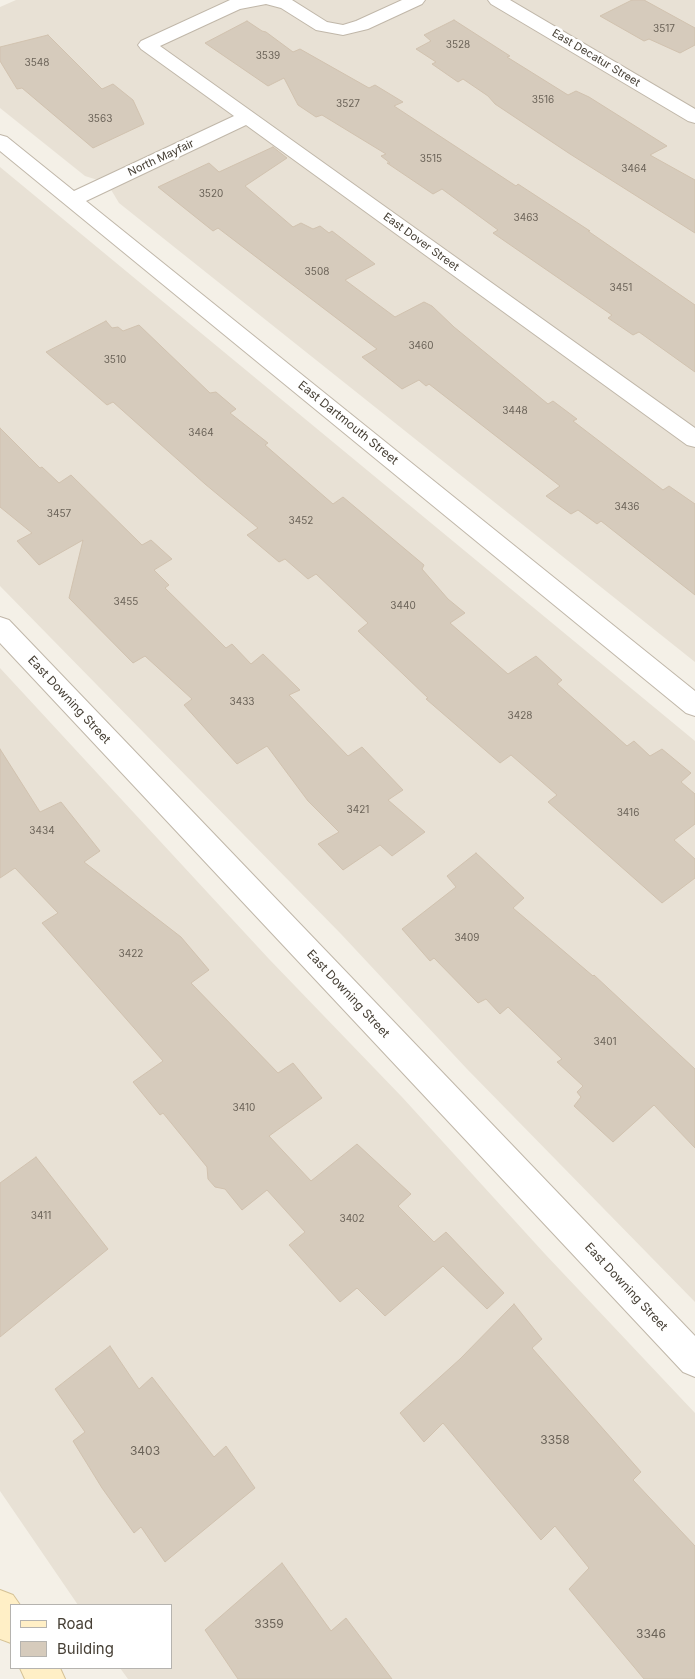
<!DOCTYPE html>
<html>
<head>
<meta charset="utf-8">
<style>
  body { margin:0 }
  #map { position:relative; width:695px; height:1679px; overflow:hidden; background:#f4f0e7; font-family:Inter,sans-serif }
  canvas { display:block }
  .legend { position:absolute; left:10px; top:1604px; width:162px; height:65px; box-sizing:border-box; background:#fff; border:1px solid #b5b3af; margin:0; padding:6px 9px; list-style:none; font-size:15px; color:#474036 }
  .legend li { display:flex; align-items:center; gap:10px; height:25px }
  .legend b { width:25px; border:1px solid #b5b3af }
</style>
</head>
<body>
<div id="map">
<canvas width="695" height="1679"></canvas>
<ul class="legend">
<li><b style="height:6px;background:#ffefc6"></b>Road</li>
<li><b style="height:14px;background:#d6cbbc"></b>Building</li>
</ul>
</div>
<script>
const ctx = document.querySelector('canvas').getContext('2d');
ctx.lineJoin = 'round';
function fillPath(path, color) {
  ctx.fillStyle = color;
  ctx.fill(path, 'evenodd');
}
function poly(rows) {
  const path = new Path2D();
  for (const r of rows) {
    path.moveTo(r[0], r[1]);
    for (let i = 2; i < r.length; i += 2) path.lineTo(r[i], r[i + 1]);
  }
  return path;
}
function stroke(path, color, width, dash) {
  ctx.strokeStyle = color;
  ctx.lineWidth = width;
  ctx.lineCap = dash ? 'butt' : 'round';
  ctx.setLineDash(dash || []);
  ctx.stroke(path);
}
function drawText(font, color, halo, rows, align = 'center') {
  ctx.font = font + ' Inter,sans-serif';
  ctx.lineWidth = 5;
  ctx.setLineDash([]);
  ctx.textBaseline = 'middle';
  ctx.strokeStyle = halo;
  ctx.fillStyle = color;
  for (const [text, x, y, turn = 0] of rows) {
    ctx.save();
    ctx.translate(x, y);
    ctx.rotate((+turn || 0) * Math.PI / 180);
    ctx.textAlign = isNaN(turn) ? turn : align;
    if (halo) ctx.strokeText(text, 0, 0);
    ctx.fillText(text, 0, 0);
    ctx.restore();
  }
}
const residential = poly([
  [16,0,695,0,695,662,119,203,107,183,85,176,0,108,0,7],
  [0,167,695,741,695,1302,467,1069,341,934,0,586],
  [0,668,269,959,402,1097,545,1254,695,1413,695,1679,128,1679,120,1668,171,1668,171,1605,78,1605,0,1491]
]);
const building = poly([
  [632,0,644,0,695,28,695,45,680,53,649,39,644,41,600,16,632,0],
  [454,20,510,56,507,57,568,95,576,91,589,97,667,146,650,155,695,180,695,233,570,154,495,104,488,96,463,79,458,82,432,64,436,62,416,49,431,41,424,35,454,20],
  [247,21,262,31,266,32,293,52,300,49,369,88,375,85,403,102,394,106,516,186,518,184,590,231,588,231,695,305,695,372,639,332,633,335,608,318,612,315,493,233,498,230,442,189,433,194,387,163,390,163,381,156,386,154,322,115,316,117,298,105,284,78,268,86,205,43,247,21],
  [48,35,102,89,113,84,133,100,144,124,93,148,22,88,17,89,0,61,0,47,48,35],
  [273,147,287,158,245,186,293,227,301,223,313,229,320,226,329,233,332,231,375,264,345,280,395,317,424,302,432,306,454,327,548,404,553,401,577,419,573,421,663,490,669,486,695,504,695,595,601,521,597,524,578,510,571,514,546,496,560,486,429,384,426,386,419,380,402,389,362,357,377,349,218,228,213,231,158,187,209,163,219,172,273,147],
  [106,321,112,328,118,327,123,331,139,325,210,393,216,392,236,409,230,413,268,443,265,445,333,504,343,497,424,565,422,569,448,599,465,613,450,623,508,674,536,656,562,680,557,684,627,746,634,741,650,756,662,749,691,773,681,782,695,794,695,824,674,840,695,859,695,878,662,903,548,802,557,795,511,755,500,763,426,699,428,698,358,631,368,623,316,574,308,579,285,559,279,562,247,535,258,528,205,484,113,402,107,405,46,352,106,321],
  [0,428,40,468,42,467,59,483,71,475,142,545,151,540,172,559,154,570,169,585,165,588,226,648,232,644,251,664,263,654,300,690,289,695,348,756,362,747,403,790,388,800,425,832,392,856,380,845,343,870,318,844,339,832,308,801,267,746,237,764,184,705,192,699,145,656,133,663,69,598,83,540,39,565,17,541,32,533,0,507,0,428],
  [0,749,40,812,61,802,100,851,84,862,181,937,209,970,191,983,278,1073,293,1063,322,1098,269,1136,311,1181,357,1144,411,1194,398,1206,434,1242,446,1232,504,1293,487,1309,443,1266,385,1316,357,1288,340,1302,289,1245,305,1232,267,1190,242,1210,225,1189,215,1187,208,1179,207,1167,163,1113,160,1115,133,1082,163,1061,42,923,58,913,15,868,0,878,0,749],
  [476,853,524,898,513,908,593,976,594,975,695,1069,695,1148,654,1105,613,1142,574,1106,581,1097,577,1092,583,1086,557,1062,562,1059,508,1007,500,1014,486,999,478,1003,434,958,430,961,402,929,456,887,447,876,476,853],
  [36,1157,108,1249,0,1337,0,1183,36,1157],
  [514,1304,542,1339,532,1348,641,1472,633,1480,695,1546,695,1679,644,1679,569,1589,589,1568,555,1526,541,1540,443,1423,424,1442,400,1413,460,1359,514,1304],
  [110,1346,139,1389,152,1377,214,1457,226,1446,255,1488,165,1562,141,1527,134,1533,102,1488,73,1441,85,1432,55,1389,110,1346],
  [282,1563,331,1631,346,1618,392,1679,238,1679,205,1630,282,1563]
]);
const street = poly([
  [230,0,292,0,327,22,343,25,356,21,402,0,425,0,422,4,368,29,343,35,316,30,281,8,266,4,240,9,160,46,695,428,695,447,687,445,246,125,86,201,695,691,695,716,686,713,0,151,0,135,7,137,74,191,234,116,141,49,138,45,141,41,230,0],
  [488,0,510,0,695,109,695,123,688,121,491,4,488,0],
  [0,617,9,620,695,1336,695,1377,683,1372,0,643,0,617]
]);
const secondary = poly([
  [0,1590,13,1595,20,1605,11,1605,11,1643,0,1639,0,1590],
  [20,1668,60,1668,65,1679,25,1679,20,1668]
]);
const numberNames = [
  ["3517",664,29],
  ["3528",458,45],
  ["3539",268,56],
  ["3548",37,63],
  ["3516",543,100],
  ["3527",348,104],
  ["3563",100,119],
  ["3515",431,159],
  ["3464",634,169],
  ["3520",211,194],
  ["3463",526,218],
  ["3508",317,272],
  ["3451",621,288],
  ["3460",421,346],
  ["3510",115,360],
  ["3448",515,411],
  ["3464",201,433],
  ["3436",627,507],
  ["3457",59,514],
  ["3452",301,521],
  ["3455",126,602],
  ["3440",403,606],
  ["3433",242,702],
  ["3428",520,716],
  ["3421",358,810],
  ["3416",628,813],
  ["3434",42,831],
  ["3409",467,938],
  ["3422",131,954],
  ["3401",605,1042],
  ["3410",244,1108],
  ["3411",41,1216],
  ["3402",352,1219]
];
const farStreetnames = [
  ["East Decatur Street",596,58,31],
  ["North Mayfair",161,158,-25],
  ["East Dover Street",421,242,36]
];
const streetNames = [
  ["East Dartmouth Street",348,423,39],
  ["East Downing Street",69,700,47],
  ["East Downing Street",348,994,47],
  ["East Downing Street",626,1287,47]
];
const nearNumbernames = [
  ["3358",555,1440],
  ["3403",145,1451],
  ["3359",269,1624],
  ["3346",651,1634]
];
fillPath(residential, '#e8e1d5');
fillPath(building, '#d6cbbc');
stroke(building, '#d1c2af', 1);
stroke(street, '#c0b7a9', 2);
stroke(secondary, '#d5c296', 2);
fillPath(street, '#fff');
fillPath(secondary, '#ffefc6');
drawText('10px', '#6b6358', null, numberNames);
drawText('11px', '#474036', '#fff', farStreetnames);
drawText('12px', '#474036', '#fff', streetNames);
drawText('12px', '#6b6358', null, nearNumbernames);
</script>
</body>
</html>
